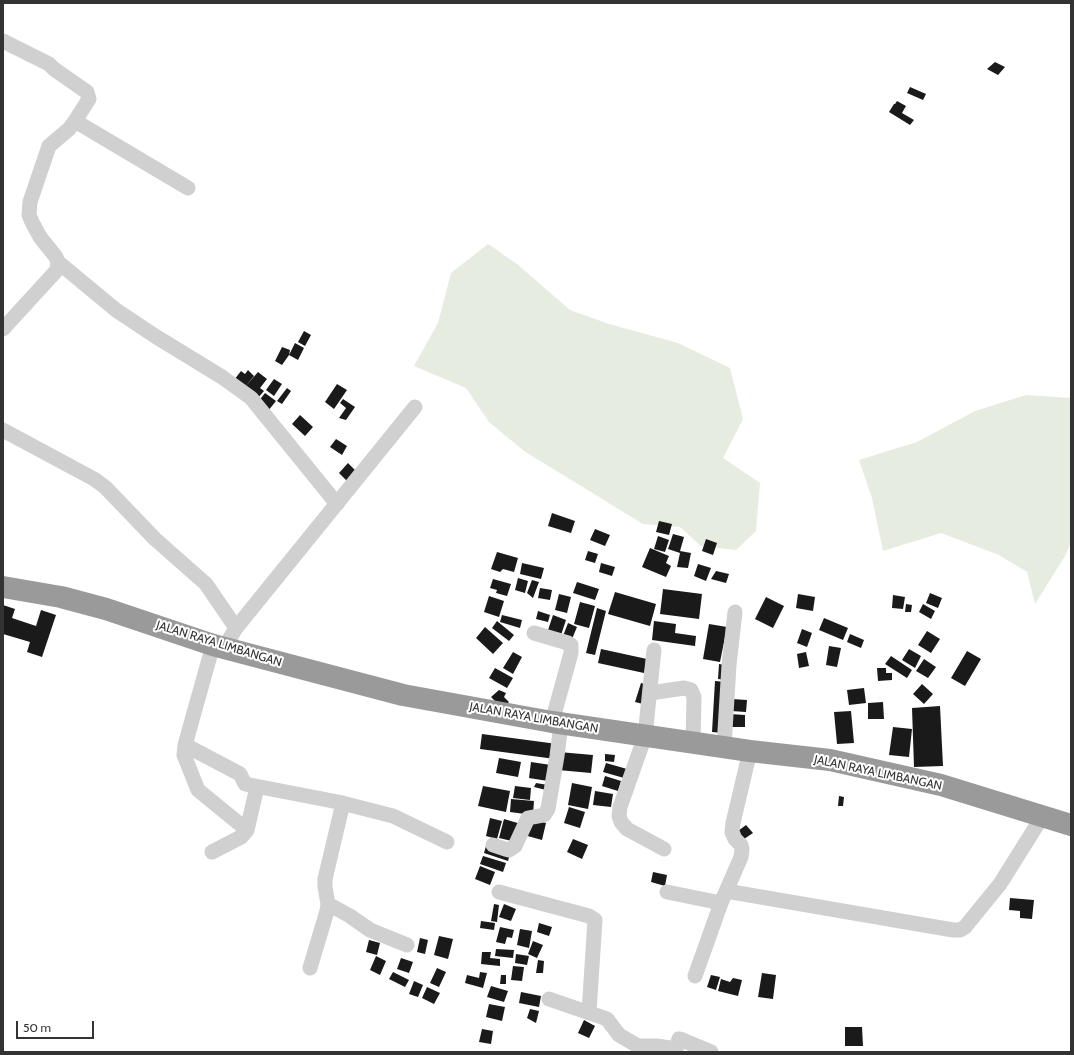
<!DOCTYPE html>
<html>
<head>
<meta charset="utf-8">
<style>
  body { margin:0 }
  #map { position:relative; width:1074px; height:1055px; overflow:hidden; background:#fff; font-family:Cabin,sans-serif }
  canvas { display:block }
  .frame { position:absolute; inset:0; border:4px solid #333; pointer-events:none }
  .scale { position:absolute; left:16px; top:1021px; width:78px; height:18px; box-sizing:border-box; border:2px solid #333; border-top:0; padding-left:5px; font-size:12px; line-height:14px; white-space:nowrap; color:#333; -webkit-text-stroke:3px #fff; paint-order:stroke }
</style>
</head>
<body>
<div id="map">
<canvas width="1074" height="1055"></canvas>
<div class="frame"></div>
<div class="scale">50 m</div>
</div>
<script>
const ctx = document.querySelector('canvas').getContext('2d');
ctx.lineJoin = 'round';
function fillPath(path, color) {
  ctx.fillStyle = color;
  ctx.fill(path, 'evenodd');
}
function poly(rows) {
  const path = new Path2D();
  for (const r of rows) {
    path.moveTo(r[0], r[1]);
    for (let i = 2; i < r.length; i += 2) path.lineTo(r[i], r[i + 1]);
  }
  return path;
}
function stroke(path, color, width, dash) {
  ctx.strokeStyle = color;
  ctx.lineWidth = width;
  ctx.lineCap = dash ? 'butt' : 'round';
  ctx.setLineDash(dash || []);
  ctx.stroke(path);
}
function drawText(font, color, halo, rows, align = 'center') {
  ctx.font = font + ' Cabin,sans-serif';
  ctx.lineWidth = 4;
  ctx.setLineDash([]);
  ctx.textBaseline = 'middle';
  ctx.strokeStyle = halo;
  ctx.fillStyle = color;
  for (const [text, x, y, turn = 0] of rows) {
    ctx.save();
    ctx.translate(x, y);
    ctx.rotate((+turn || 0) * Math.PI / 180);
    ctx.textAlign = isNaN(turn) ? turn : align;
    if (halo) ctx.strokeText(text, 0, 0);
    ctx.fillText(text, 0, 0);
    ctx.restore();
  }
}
const green = poly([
  [488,244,517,264,570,310,609,324,678,343,730,368,743,419,723,458,760,483,756,531,736,550,701,546,680,527,643,524,524,451,489,422,466,388,414,366,438,323,451,273],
  [1026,395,1071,398,1071,543,1065,556,1035,604,1027,572,999,555,941,533,883,551,872,498,859,460,917,442,975,411]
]);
const building = poly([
  [995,62,1005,67,998,75,987,69],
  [910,87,926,94,923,100,907,93],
  [897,101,906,106,902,113,914,120,910,125,889,112,894,104,895,104],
  [304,331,311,335,305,346,298,342],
  [295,343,304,348,298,360,289,355,282,365,275,361,282,347,290,350,289,355],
  [248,370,254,376,244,388,234,380,241,371,245,374],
  [258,372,267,379,260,388,264,391,257,399,244,388],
  [274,379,282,384,274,396,266,390],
  [337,384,347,390,334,409,325,402],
  [287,388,291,391,282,404,277,401],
  [265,393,276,401,268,411,258,402],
  [343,399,355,407,346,420,339,418,346,408,340,403],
  [300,415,313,427,305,436,292,424],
  [336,439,347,446,342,455,330,447],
  [348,463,357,472,348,482,339,473],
  [552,513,575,521,571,533,548,526],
  [659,521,672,524,669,535,656,532],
  [595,529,610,535,605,546,590,540],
  [673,534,684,537,680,551,691,553,688,568,677,567,680,553,668,549],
  [658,536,669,540,665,552,654,549],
  [706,539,717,543,713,555,702,551],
  [650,548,669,556,666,563,671,566,666,577,642,567],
  [588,551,598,554,595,563,585,560],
  [497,552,518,558,514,572,503,569,500,572,491,569],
  [522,563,544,568,541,579,520,574],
  [601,563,615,567,612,576,599,572],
  [698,564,711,568,706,581,694,576],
  [716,571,729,574,726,583,711,579],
  [518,578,528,581,525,593,515,590],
  [493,579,511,584,507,596,496,593,497,590,490,588],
  [532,580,539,582,533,598,527,593],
  [577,582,599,589,595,600,573,593],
  [540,588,552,590,550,600,538,598],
  [663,589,702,594,699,619,660,614],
  [615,592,656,604,650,626,608,614],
  [930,593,942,598,938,608,926,603],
  [559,594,571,597,567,613,555,610],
  [798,594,815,597,813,611,796,608],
  [893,595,905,597,903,609,892,608],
  [489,596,504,601,499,617,484,612],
  [766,597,784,606,773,628,755,619],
  [580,602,595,606,589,628,574,624],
  [906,604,912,605,911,612,905,612],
  [923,604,935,611,931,619,919,612],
  [3,605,15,609,12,618,36,626,41,610,56,615,42,657,27,652,30,642,3,634],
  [597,608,606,611,595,655,586,653],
  [538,611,550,615,548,622,536,619],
  [502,615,522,620,520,628,500,622],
  [553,615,566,620,561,635,548,630],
  [824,618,848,628,843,640,819,630],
  [497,621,514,635,509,641,492,628],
  [654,621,676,624,675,633,696,636,695,646,652,640],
  [568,623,577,627,572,639,563,636],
  [709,624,727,627,720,662,703,659],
  [485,627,503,643,493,654,476,638],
  [802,629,812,633,807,647,797,643],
  [927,631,940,639,931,653,918,645],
  [850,634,864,640,861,648,847,642],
  [829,646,841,648,837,667,826,665],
  [601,649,647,659,644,673,598,663],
  [909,649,921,656,915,668,902,660],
  [967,651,981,659,965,686,951,678],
  [513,652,522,657,513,674,503,668],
  [806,652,809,666,799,668,797,654],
  [891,656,912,670,907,678,885,664],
  [924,659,936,667,928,678,916,671],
  [719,664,725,665,725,680,718,679],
  [495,668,513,678,507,688,489,678],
  [877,668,886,668,886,673,892,673,892,680,878,681],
  [715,681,726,682,723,733,712,732],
  [641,683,648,685,643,704,635,702],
  [922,684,933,694,924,704,913,694],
  [864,688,866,703,849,705,847,690],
  [499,690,506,693,504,697,509,702,502,708,491,697],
  [732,699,747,700,746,712,731,711],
  [883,702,884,719,868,719,868,703],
  [940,706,943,766,914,767,912,708],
  [851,711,854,743,837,744,834,712],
  [730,714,745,715,745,727,729,727],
  [893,727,912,729,909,757,889,755],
  [482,734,557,744,555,759,480,749],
  [559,752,593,755,591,773,558,770],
  [605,754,615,755,614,762,605,761],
  [499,758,521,762,518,777,496,773],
  [531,762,551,765,548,781,529,778],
  [606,763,627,769,624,778,603,772],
  [605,776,621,781,618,791,602,786],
  [536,783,548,785,546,790,534,787],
  [572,783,592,787,588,809,568,805],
  [483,786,510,791,506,812,478,806],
  [515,786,531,788,530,800,513,798],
  [595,791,613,794,611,807,593,805],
  [839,796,844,797,843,806,838,806],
  [511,799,534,801,533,815,510,812],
  [569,807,585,812,580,828,564,823],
  [490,818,502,821,497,839,486,836],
  [528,818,546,823,542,840,524,835],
  [504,819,521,824,516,842,499,838],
  [746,825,753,833,744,839,738,831],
  [573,839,588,845,582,859,567,852],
  [486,846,510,854,508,861,484,853],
  [483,856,506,863,503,872,480,864],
  [480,866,495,872,490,885,475,879],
  [653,872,667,875,665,886,651,882],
  [1010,898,1034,900,1032,919,1020,918,1020,911,1009,910],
  [494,904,499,905,497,922,491,921],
  [504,904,516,909,511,921,499,917],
  [481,921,495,923,494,930,480,928],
  [539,923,552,927,549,936,537,932],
  [500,927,514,930,512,938,507,937,505,944,496,942],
  [520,929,532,931,529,948,517,945],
  [439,936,453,939,448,959,434,955],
  [420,938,428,940,425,954,417,952],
  [369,940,380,943,377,955,366,952],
  [533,941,543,945,537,958,528,954],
  [496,949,514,950,513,958,495,956],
  [482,952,491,952,490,958,500,959,500,966,481,964],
  [516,954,529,956,527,965,515,963],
  [376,956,386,961,380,975,370,970],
  [401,958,413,962,409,973,397,969],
  [538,960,544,961,543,973,536,973],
  [513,966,524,967,522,981,511,980],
  [437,968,446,972,439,987,430,983],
  [393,972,409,980,405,987,389,979],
  [480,972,487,973,483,988,465,983,467,975,479,978],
  [762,973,776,975,773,999,758,997],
  [501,975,506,975,506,984,500,984],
  [711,975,720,977,716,990,707,987],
  [733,978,742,980,738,996,718,991,721,979,730,982],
  [414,981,423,985,418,997,409,994],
  [491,986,508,991,504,1002,487,997],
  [427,987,440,993,434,1004,422,998],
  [521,992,541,996,539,1007,519,1003],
  [489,1004,505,1007,502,1021,486,1017],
  [530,1009,539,1011,536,1023,527,1018],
  [584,1020,595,1026,589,1038,578,1033],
  [845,1027,862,1027,863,1046,845,1046],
  [482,1029,493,1031,491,1044,479,1042]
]);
const minor = poly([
  [3,41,49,64,54,69,87,92,89,99,75,121,69,129,49,146,30,202,29,215,32,222,40,237,56,257,58,262,57,270,3,329],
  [75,121,188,188],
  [58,262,116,310,155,336,222,377,251,398,337,504],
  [3,430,94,479,105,487,155,539,206,584,236,628],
  [534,633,568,643,571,645,571,653,552,722],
  [213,645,185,745,184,755,198,790,247,830],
  [224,648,236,628,415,407],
  [654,650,645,736,620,807,619,816,621,822,627,829,664,849],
  [650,693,684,688,691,690,694,697,693,742],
  [185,745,240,774,245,784,338,802,393,816,447,842],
  [724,747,729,665,735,612],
  [493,845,505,849,509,850,515,846,528,818,544,815,548,809,557,756,561,724],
  [212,852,241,837,247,830,257,787],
  [726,891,953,930,960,930,965,927,1000,884,1042,817],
  [499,892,589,916,595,920,589,1012],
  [667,892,721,903],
  [328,904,350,916,370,930,407,945],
  [310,968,327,911,328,904,325,887,325,879,343,803],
  [695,976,721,903,741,857,742,849,741,845,735,839,732,832,733,823,750,751],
  [549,999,607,1019,619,1035,638,1046,657,1046,676,1049,679,1039,680,1039,711,1052]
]);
const highway = poly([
  [3,587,61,597,106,609,213,645,403,695,552,722,750,751,830,760,941,785,1071,825]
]);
const streetNames = [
  ["JALAN RAYA LIMBANGAN",219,644,17],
  ["JALAN RAYA LIMBANGAN",534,718,10],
  ["JALAN RAYA LIMBANGAN",878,773,12]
];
fillPath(green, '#e6ecdf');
fillPath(building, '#1a1a1a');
stroke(minor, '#d0d0d0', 15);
stroke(highway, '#9a9a9a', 22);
drawText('12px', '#333', '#fff', streetNames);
</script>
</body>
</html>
